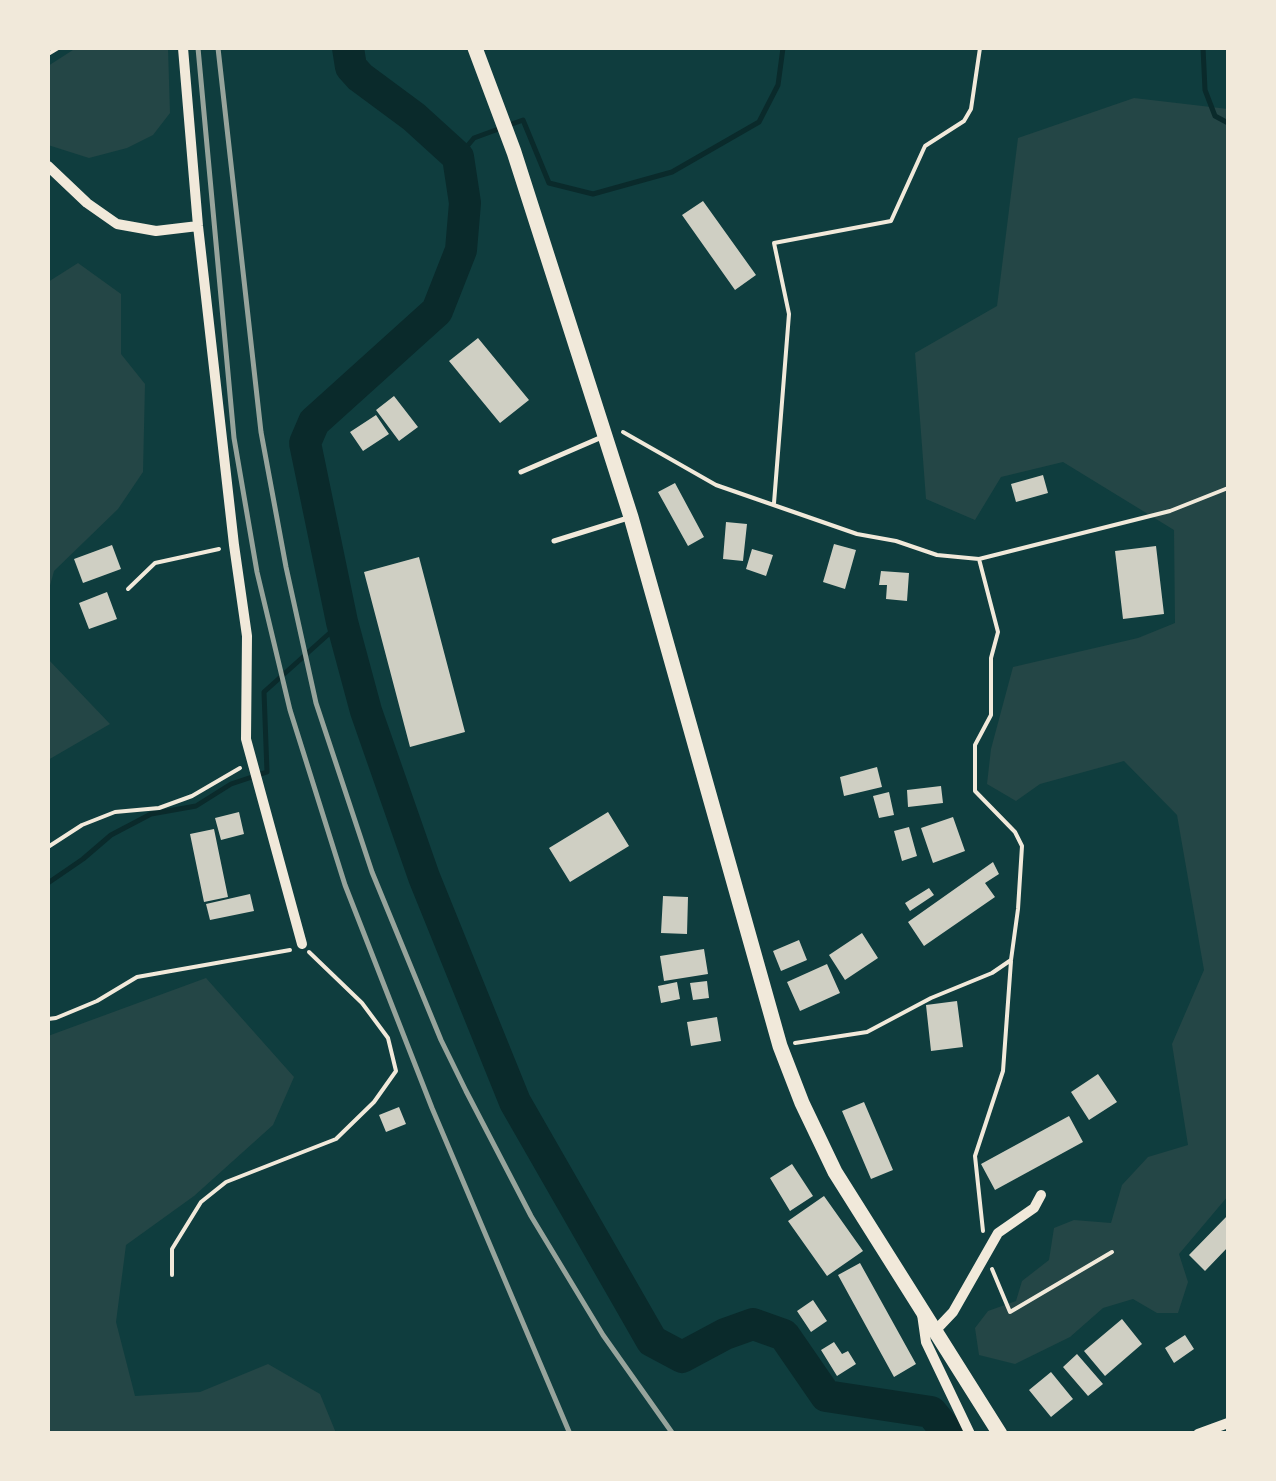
<!DOCTYPE html>
<html>
<head>
<meta charset="utf-8">
<style>
  body { margin:0 }
  #map { position:relative; width:1276px; height:1481px; overflow:hidden; background:#0f3d3e; font-family:"DejaVu Sans",sans-serif }
  canvas { display:block }
  .frame { position:absolute; inset:0; border:50px solid #f1e9da; pointer-events:none }
</style>
</head>
<body>
<div id="map">
<canvas width="1276" height="1481"></canvas>
<div class="frame"></div>
</div>
<script>
const ctx = document.querySelector('canvas').getContext('2d');
ctx.lineJoin = 'round';
function fillPath(path, color) {
  ctx.fillStyle = color;
  ctx.fill(path, 'evenodd');
}
function poly(rows) {
  const path = new Path2D();
  for (const r of rows) {
    path.moveTo(r[0], r[1]);
    for (let i = 2; i < r.length; i += 2) path.lineTo(r[i], r[i + 1]);
  }
  return path;
}
function stroke(path, color, width, dash) {
  ctx.strokeStyle = color;
  ctx.lineWidth = width;
  ctx.lineCap = dash ? 'butt' : 'round';
  ctx.setLineDash(dash || []);
  ctx.stroke(path);
}
const green = poly([
  [76,48,168,48,170,113,153,135,127,148,89,158,48,145,48,66],
  [1134,98,1228,109,1228,1196,1179,1254,1188,1282,1178,1313,1157,1313,1133,1299,1103,1308,1070,1337,1015,1364,979,1355,975,1328,988,1311,1016,1301,1022,1281,1049,1260,1054,1228,1074,1220,1111,1223,1122,1185,1148,1157,1188,1145,1172,1044,1204,970,1177,815,1124,761,1040,784,1016,801,987,784,991,749,1013,667,1138,638,1175,623,1174,530,1063,462,1001,477,975,520,926,499,915,353,997,306,1018,138],
  [78,263,121,294,121,354,145,384,143,472,118,509,54,571,48,593,48,282],
  [48,659,110,724,48,760],
  [206,978,294,1077,273,1125,194,1196,126,1245,116,1322,135,1396,200,1392,268,1364,320,1394,336,1433,48,1433,48,1036]
]);
const stream = poly([
  [1203,48,1205,90,1215,116,1228,123],
  [458,157,474,138,523,120,549,183,593,194,672,172,759,122,778,85,783,48],
  [48,883,83,859,111,835,151,814,196,806,231,784,267,772,264,692,342,622]
]);
const river = poly([
  [348,48,351,67,360,77,414,117,458,157,465,203,461,250,437,311,314,422,305,443,342,622,366,711,424,877,515,1102,652,1341,682,1357,725,1334,753,1324,784,1335,826,1396,931,1412,949,1434]
]);
const building = poly([
  [703,201,756,275,735,290,682,215],
  [478,338,529,400,500,423,449,361],
  [394,396,418,427,399,441,376,410],
  [376,415,389,434,363,451,350,432],
  [1043,475,1048,493,1016,502,1011,484],
  [675,483,704,537,688,546,658,492],
  [726,522,747,524,743,561,723,559],
  [834,544,856,550,845,589,823,582],
  [112,545,121,569,83,583,74,559],
  [1156,546,1164,614,1123,619,1115,551],
  [752,549,773,555,766,576,746,569],
  [419,557,465,732,410,747,364,572],
  [881,571,909,573,907,601,886,599,887,585,879,585],
  [107,592,117,619,89,629,79,603],
  [877,767,882,787,844,796,840,777],
  [941,786,943,803,908,807,907,790],
  [889,792,894,815,879,818,873,796],
  [239,812,244,834,221,840,215,818],
  [608,812,629,846,570,882,549,848],
  [953,817,965,851,933,863,921,828],
  [909,827,917,856,902,861,894,831],
  [214,829,228,897,204,902,190,834],
  [993,862,999,874,985,883,995,897,924,946,908,922],
  [929,888,934,895,910,911,905,903],
  [250,894,254,911,210,920,206,904],
  [663,896,688,897,687,934,661,933],
  [862,933,878,958,845,980,829,955],
  [799,940,807,960,781,971,773,951],
  [704,949,708,974,664,981,660,956],
  [827,964,840,993,800,1011,787,982],
  [707,981,709,998,693,1000,690,983],
  [677,982,680,999,661,1003,658,986],
  [957,1001,963,1047,931,1051,926,1005],
  [717,1017,721,1041,691,1046,687,1022],
  [1098,1074,1117,1102,1089,1120,1071,1092],
  [864,1102,893,1170,871,1179,842,1111],
  [399,1107,406,1124,386,1132,379,1115],
  [1069,1116,1083,1142,995,1190,981,1164],
  [792,1164,813,1196,790,1211,770,1178],
  [824,1196,863,1251,827,1276,788,1221],
  [1228,1215,1228,1247,1205,1271,1189,1255],
  [860,1263,916,1364,894,1377,838,1275],
  [813,1300,827,1321,811,1332,797,1311],
  [1122,1319,1142,1344,1105,1376,1084,1351],
  [1185,1335,1194,1349,1174,1363,1165,1348],
  [834,1342,842,1354,848,1351,856,1364,837,1376,821,1350],
  [1077,1354,1103,1384,1088,1396,1063,1367],
  [1051,1372,1073,1399,1051,1417,1029,1390]
]);
const path = poly([
  [48,54,58,48],
  [623,432,716,485,857,534,896,541,937,555,979,559,1170,511,1228,488],
  [774,503,789,314,774,243,891,221,925,146,964,121,971,109,980,48],
  [128,589,155,563,219,549],
  [48,847,82,825,115,812,159,808,192,796,240,768],
  [48,1019,56,1018,97,1001,137,977,290,950],
  [795,1043,867,1032,931,998,992,973,1011,960,1018,909,1022,846,1015,832,975,791,975,745,991,715,991,658,998,632,979,559],
  [983,1231,975,1156,1003,1071,1011,961],
  [992,1269,1010,1312,1112,1252],
  [172,1275,172,1249,201,1202,226,1182,336,1139,374,1102,396,1071,388,1038,362,1003,309,952]
]);
const service = poly([
  [521,472,602,437],
  [554,541,628,518]
]);
const minor = poly([
  [183,48,198,226,234,545,247,636,246,739,302,944],
  [48,166,87,203,117,224,156,231,198,226],
  [922,1314,926,1342,970,1434],
  [935,1331,953,1312,998,1233,1034,1208,1041,1195],
  [1198,1434,1228,1423]
]);
const secondary = poly([
  [475,48,514,152,631,517,780,1046,802,1103,835,1172,1000,1434]
]);
const rail = poly([
  [198,48,234,438,257,572,290,710,345,885,432,1108,570,1434],
  [218,48,261,432,286,567,316,703,372,872,441,1040,466,1091,531,1216,603,1335,673,1434]
]);
fillPath(green, '#244646');
stroke(stream, '#0a2a2b', 5);
stroke(river, '#0a2a2b', 32);
fillPath(building, '#cfcfc3');
stroke(path, '#f1e9da', 4);
stroke(service, '#f1e9da', 5);
stroke(minor, '#f1e9da', 10);
stroke(secondary, '#f1e9da', 15);
stroke(rail, '#97a49c', 5);
</script>
</body>
</html>
